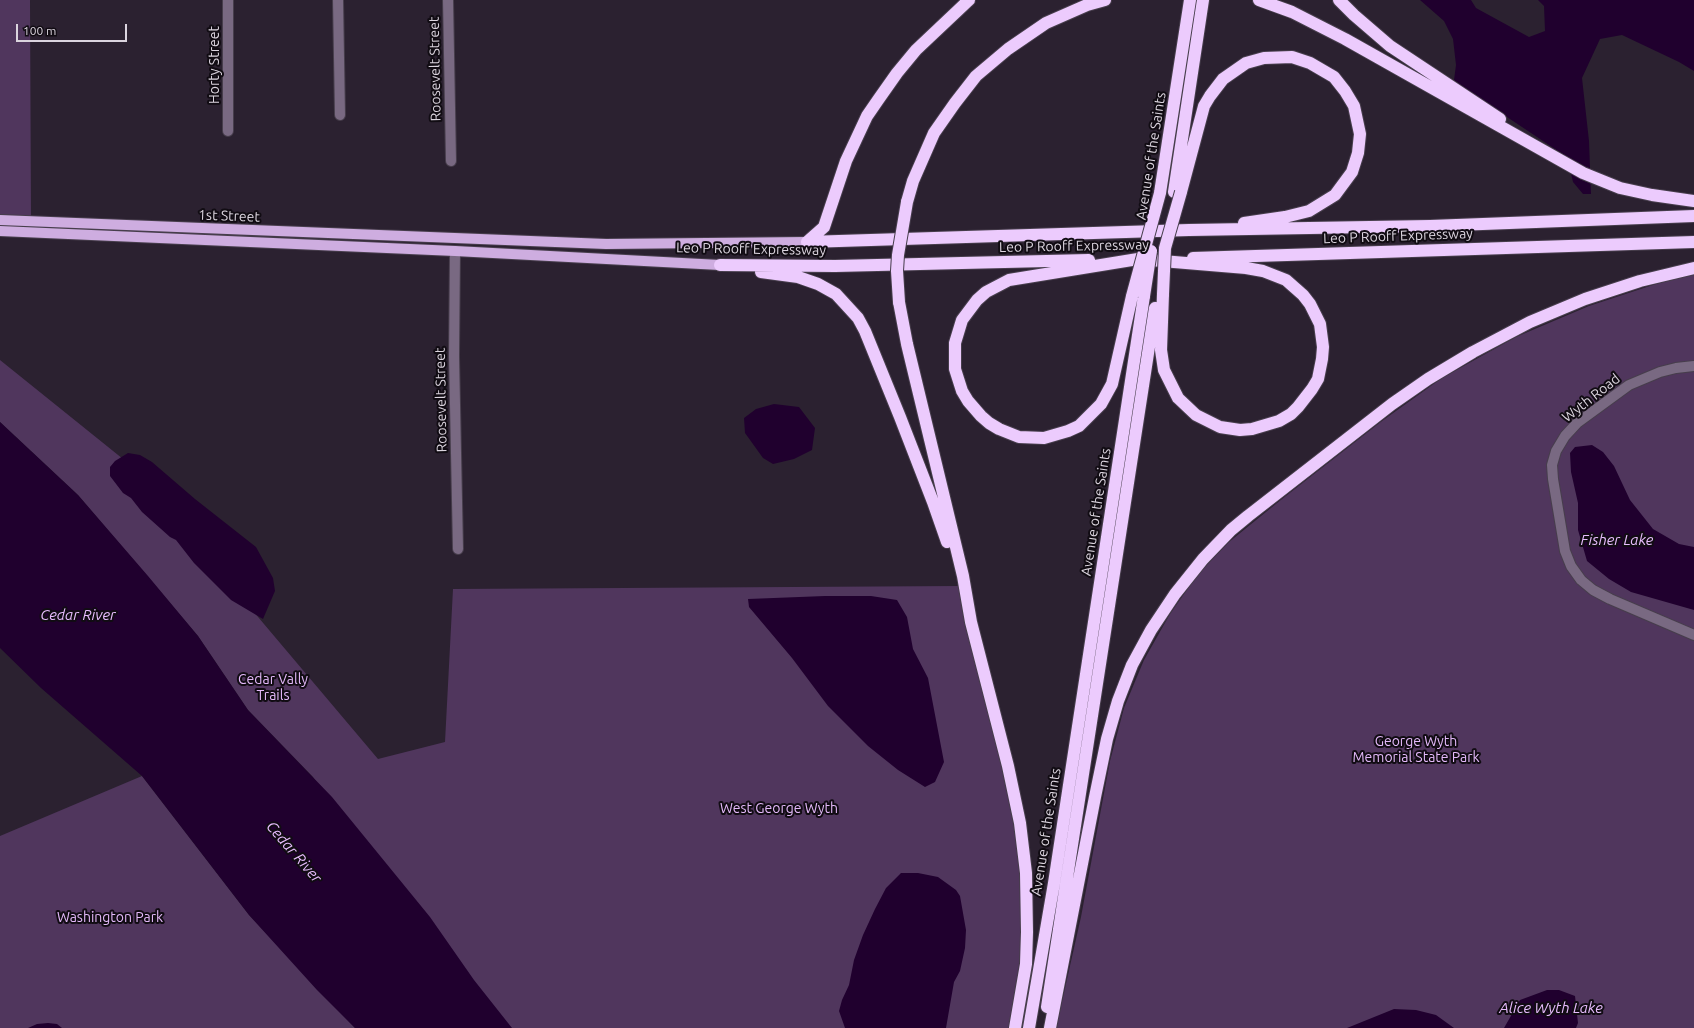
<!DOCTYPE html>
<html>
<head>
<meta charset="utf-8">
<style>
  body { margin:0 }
  #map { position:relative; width:1694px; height:1028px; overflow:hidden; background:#2b2130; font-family:Ubuntu,sans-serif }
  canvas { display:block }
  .scale { position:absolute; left:16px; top:24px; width:111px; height:18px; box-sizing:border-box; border:2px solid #dbd4de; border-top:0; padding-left:5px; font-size:12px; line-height:14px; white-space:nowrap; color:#dbd4de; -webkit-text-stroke:3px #110c13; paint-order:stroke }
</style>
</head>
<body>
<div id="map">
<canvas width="1694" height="1028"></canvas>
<div class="scale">100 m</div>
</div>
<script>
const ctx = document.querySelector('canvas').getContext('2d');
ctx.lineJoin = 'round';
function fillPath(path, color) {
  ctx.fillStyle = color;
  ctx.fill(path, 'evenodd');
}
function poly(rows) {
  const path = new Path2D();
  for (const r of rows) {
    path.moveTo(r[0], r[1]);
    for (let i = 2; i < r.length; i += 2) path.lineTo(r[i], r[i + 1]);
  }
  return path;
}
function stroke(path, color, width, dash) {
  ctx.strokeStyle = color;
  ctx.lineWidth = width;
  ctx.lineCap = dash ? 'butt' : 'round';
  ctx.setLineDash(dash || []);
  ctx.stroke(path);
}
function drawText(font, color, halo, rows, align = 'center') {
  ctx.font = font + ' Ubuntu,sans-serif';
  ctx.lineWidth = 4;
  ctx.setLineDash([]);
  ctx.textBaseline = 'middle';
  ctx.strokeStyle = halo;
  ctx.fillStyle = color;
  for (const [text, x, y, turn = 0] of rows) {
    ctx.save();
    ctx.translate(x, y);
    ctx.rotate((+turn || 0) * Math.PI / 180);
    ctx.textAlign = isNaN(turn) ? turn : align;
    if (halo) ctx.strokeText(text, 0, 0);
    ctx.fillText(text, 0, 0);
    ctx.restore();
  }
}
const green = poly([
  [0,0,30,0,31,222,0,220],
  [1694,274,1694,1028,1056,1028,1081,917,1110,761,1124,708,1144,660,1170,614,1198,574,1229,542,1282,499,1382,421,1442,378,1516,337,1589,306,1665,281],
  [0,360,128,463,378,759,445,742,453,589,960,586,1003,746,1026,873,1026,964,1014,1028,481,1028,313,777,248,710,198,636,78,495,0,422],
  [142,776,249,915,355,1028,0,1028,0,836]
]);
const water = poly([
  [1420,0,1471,0,1476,8,1529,37,1545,31,1544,6,1538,0,1694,0,1694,71,1679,62,1622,35,1600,39,1582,78,1589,141,1591,194,1583,194,1573,182,1567,157,1468,91,1454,80,1456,65,1453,39,1444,21],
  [774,404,799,407,815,428,812,450,794,459,773,464,763,458,745,433,744,418,756,409],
  [0,422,78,495,148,576,198,636,248,710,332,797,430,917,474,980,512,1028,355,1028,317,990,249,915,142,776,41,688,0,648],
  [1592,445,1603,452,1614,466,1630,500,1653,529,1679,544,1694,547,1694,610,1631,592,1609,579,1587,561,1578,530,1578,503,1571,472,1570,453,1575,447],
  [128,453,140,455,152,462,195,499,256,547,273,578,275,591,263,619,231,600,194,563,176,540,170,537,142,512,131,498,123,493,110,476,110,467,115,461],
  [825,596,871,596,897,600,907,617,913,649,928,678,944,762,935,782,925,787,898,770,868,746,828,706,792,658,749,607,748,599],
  [901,873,918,873,938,877,956,890,960,896,966,930,965,948,960,971,954,982,946,1028,845,1028,839,1011,842,1000,849,985,854,960,863,935,875,909,886,888],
  [1547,990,1559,990,1575,996,1578,1023,1576,1028,1504,1028,1520,1000],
  [1394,1009,1416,1010,1436,1015,1454,1028,1347,1028],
  [48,1023,57,1024,62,1028,28,1028,37,1024]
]);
const minor = poly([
  [228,0,228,131],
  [338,0,340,115],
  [448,0,451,161],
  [455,251,454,356,458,549],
  [1694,366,1676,368,1660,372,1629,385,1577,423,1565,436,1556,451,1552,465,1553,479,1565,551,1571,566,1581,580,1593,590,1610,599,1694,635]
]);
const major = poly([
  [0,220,606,244,807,242],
  [0,231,455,251,720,265]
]);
const highway = poly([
  [1259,0,1292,12,1345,39,1583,173,1620,188,1652,195,1694,201],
  [1339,0,1354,15,1390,46,1500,119],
  [1174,192,1203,0],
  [1181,192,1204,106,1210,96,1223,79,1246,63,1264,58,1292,57,1310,63,1334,77,1345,91,1354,106,1360,134,1358,153,1352,172,1335,195,1309,211,1285,217,1244,223],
  [1160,193,1190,0],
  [907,202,913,181,934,133,955,103,976,76,1008,49,1046,23,1087,5,1105,0],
  [807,242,1189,230,1430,226,1694,216],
  [807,242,824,227,846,161,867,116,878,100,897,73,916,50,969,0],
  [1193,258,1694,242],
  [720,265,835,266,1089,260],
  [761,272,798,277,818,284,836,294,858,318,865,331,900,417,933,502,947,542],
  [1132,296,1112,384,1101,404,1079,426,1068,431,1044,438,1019,437,999,429,989,423,981,416,968,401,962,391,955,369,955,343,962,320,977,300,986,292,1009,280,1138,259,1246,268,1263,271,1286,280,1303,295,1310,304,1320,324,1323,347,1322,359,1318,379,1312,389,1298,407,1291,414,1279,421,1252,429,1240,430,1220,427,1196,415,1178,398,1164,370,1161,350,1163,294],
  [899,302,907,344,963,576,971,622,1008,766,1020,823,1026,873,1027,932,1026,964,1015,1028],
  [1047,1007,1155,308],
  [1029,1028,1054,883,1144,296],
  [1050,1028,1095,797,1107,739,1118,701,1132,665,1151,630,1175,594,1203,559,1231,530,1248,516,1392,404,1428,379,1473,352,1530,322,1585,299,1640,281,1694,268]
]);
const highwayBridge = poly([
  [1163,294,1165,248,1181,192],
  [1132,296,1160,193],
  [1144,296,1151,251],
  [899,302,897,271,898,255,907,202]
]);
const streetNames = [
  ["Horty Street",214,65,-90],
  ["Roosevelt Street",435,69,-91],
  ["Avenue of the Saints",1151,156,-81],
  ["1st Street",229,216,2],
  ["Leo P Rooff Expressway",1398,236,-2],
  ["Leo P Rooff Expressway",1074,246,-1],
  ["Leo P Rooff Expressway",751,249,1],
  ["Wyth Road",1591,398,-38],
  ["Roosevelt Street",441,400,-91],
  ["Avenue of the Saints",1096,512,-81],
  ["Avenue of the Saints",1046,832,-81]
];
const parkNames = [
  ["Cedar Vally",273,679],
  ["Trails",273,695],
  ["George Wyth",1416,741],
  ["Memorial State Park",1416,757],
  ["West George Wyth",779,808],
  ["Washington Park",110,917]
];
const waterNames = [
  ["Fisher Lake",1617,540],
  ["Cedar River",78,615],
  ["Cedar River",294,852,49],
  ["Alice Wyth Lake",1551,1008]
];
fillPath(green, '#50365d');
fillPath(water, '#20002e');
stroke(minor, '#473e4c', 12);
stroke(major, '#473e4c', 12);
stroke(highway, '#473e4c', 14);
stroke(minor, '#796982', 10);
stroke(major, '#ceade0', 10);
stroke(highway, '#eccbfd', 12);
stroke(highwayBridge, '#473e4c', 14, []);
stroke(highwayBridge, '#eccbfd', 12);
drawText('14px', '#dbd4de', '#110c13', streetNames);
drawText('14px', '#e4b9fa', '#110c13', parkNames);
drawText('italic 15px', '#e7bcfd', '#110c13', waterNames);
</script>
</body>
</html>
